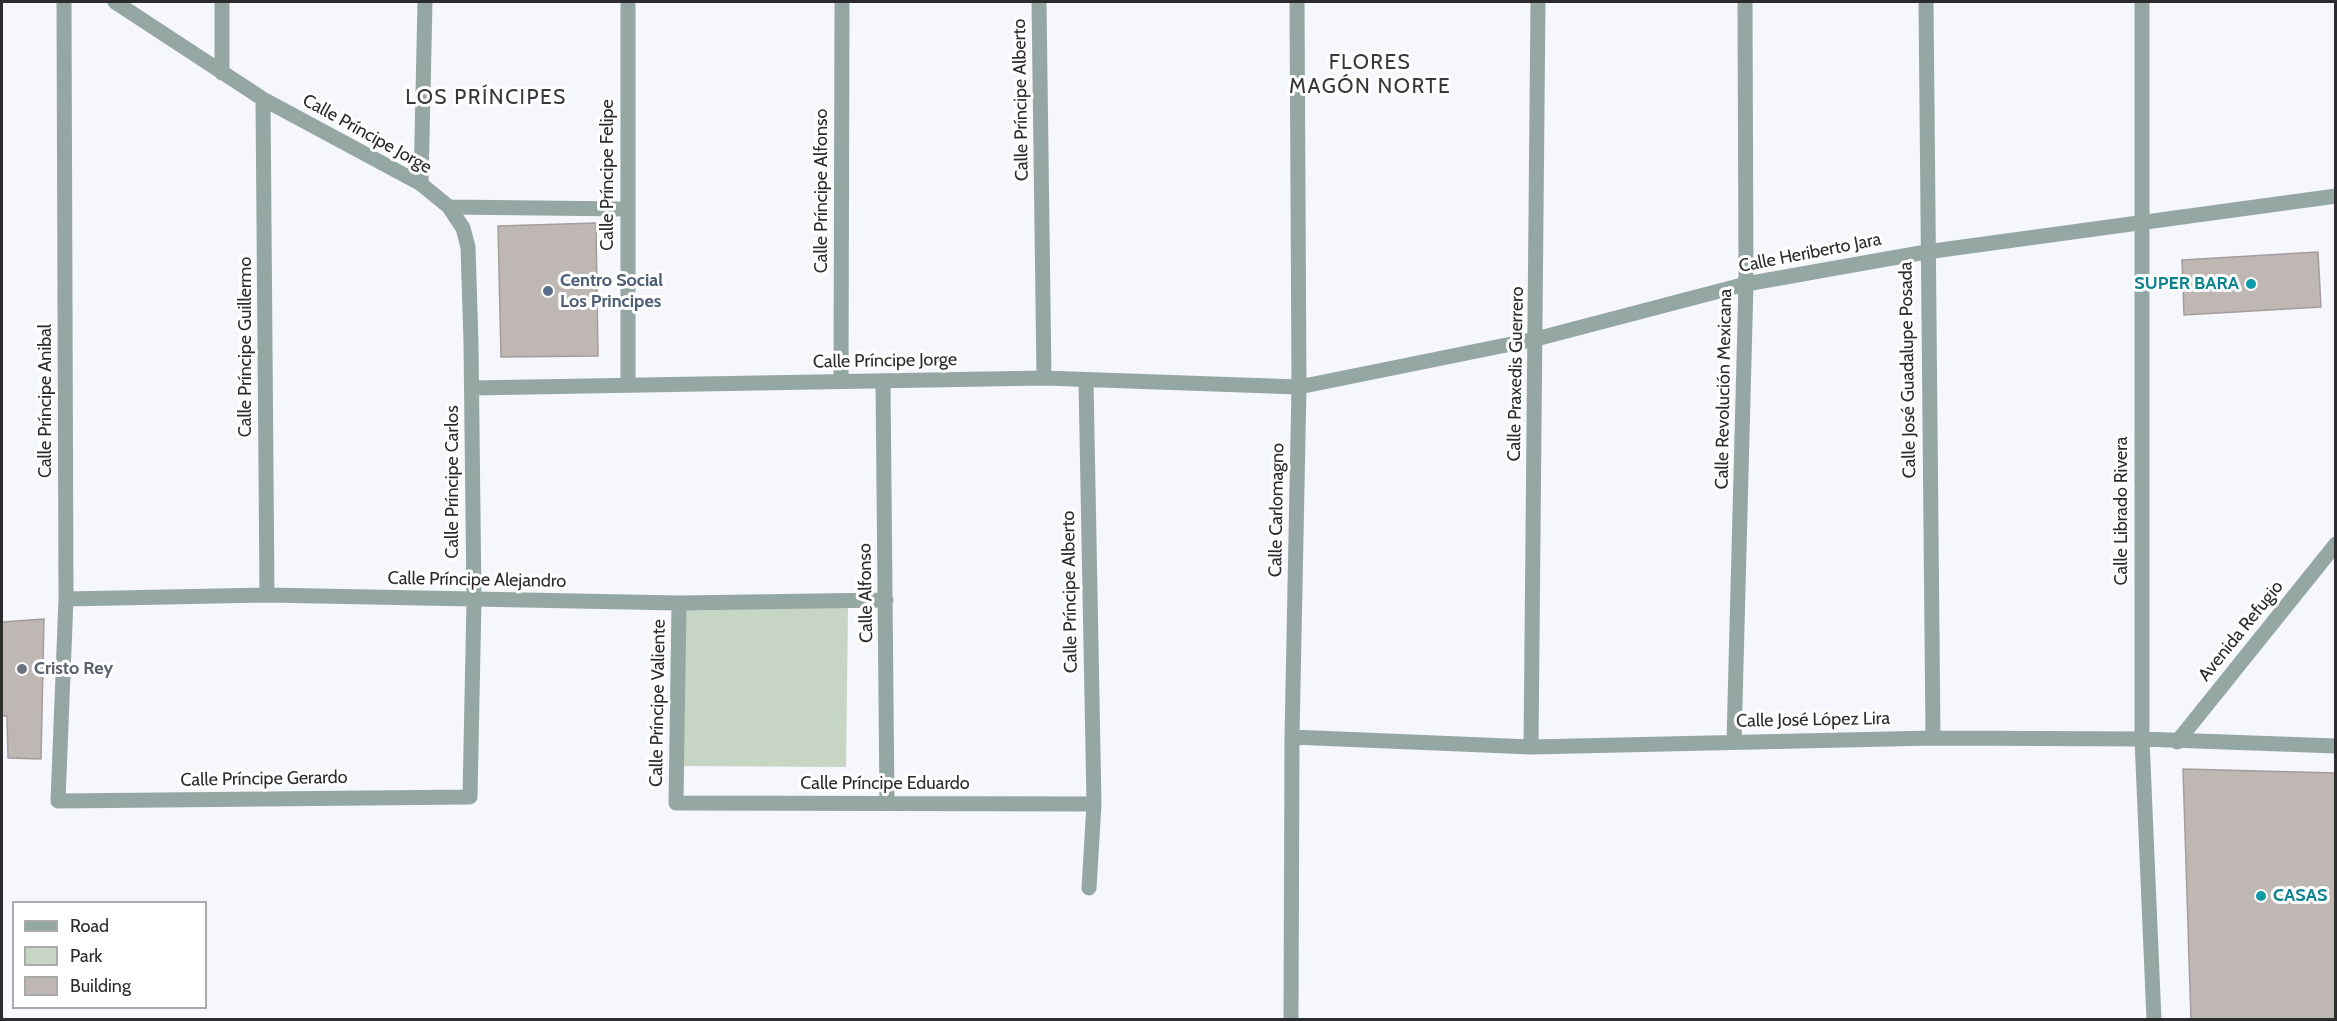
<!DOCTYPE html>
<html>
<head>
<meta charset="utf-8">
<style>
  body { margin:0 }
  #map { position:relative; width:2337px; height:1021px; overflow:hidden; background:#f6f6fd; font-family:Cabin,sans-serif }
  canvas { display:block }
  .frame { position:absolute; inset:0; border:3px solid #2c2b2e; pointer-events:none }
  .legend { position:absolute; left:12px; top:901px; width:195px; height:108px; box-sizing:border-box; background:#fff; border:2px solid #abaaab; margin:0; padding:8px 10px; list-style:none; font-size:18px; color:#2c2b2e }
  .legend li { display:flex; align-items:center; gap:12px; height:30px }
  .legend b { width:30px; border:2px solid #abaaab }
</style>
</head>
<body>
<div id="map">
<canvas width="2337" height="1021"></canvas>
<div class="frame"></div>
<ul class="legend">
<li><b style="height:8px;background:#95a7a3"></b>Road</li>
<li><b style="height:16px;background:#c7d5c4"></b>Park</li>
<li><b style="height:16px;background:#beb7b4"></b>Building</li>
</ul>
</div>
<script>
const ctx = document.querySelector('canvas').getContext('2d');
ctx.lineJoin = 'round';
function fillPath(path, color) {
  ctx.fillStyle = color;
  ctx.fill(path, 'evenodd');
}
function poly(rows) {
  const path = new Path2D();
  for (const r of rows) {
    path.moveTo(r[0], r[1]);
    for (let i = 2; i < r.length; i += 2) path.lineTo(r[i], r[i + 1]);
  }
  return path;
}
function stroke(path, color, width, dash) {
  ctx.strokeStyle = color;
  ctx.lineWidth = width;
  ctx.lineCap = dash ? 'butt' : 'round';
  ctx.setLineDash(dash || []);
  ctx.stroke(path);
}
function drawText(font, color, halo, rows, align = 'center') {
  ctx.font = font + ' Cabin,sans-serif';
  ctx.lineWidth = 6;
  ctx.setLineDash([]);
  ctx.textBaseline = 'middle';
  ctx.strokeStyle = halo;
  ctx.fillStyle = color;
  for (const [text, x, y, turn = 0] of rows) {
    ctx.save();
    ctx.translate(x, y);
    ctx.rotate((+turn || 0) * Math.PI / 180);
    ctx.textAlign = isNaN(turn) ? turn : align;
    if (halo) ctx.strokeText(text, 0, 0);
    ctx.fillText(text, 0, 0);
    ctx.restore();
  }
}
const green = poly([
  [685,608,848,608,846,767,684,766]
]);
const building = poly([
  [596,223,598,356,501,357,498,226,596,223],
  [2318,252,2321,307,2184,315,2182,260,2318,252],
  [44,619,41,759,8,758,7,716,2,716,2,622,44,619],
  [2183,769,2336,773,2336,1020,2191,1020,2183,769]
]);
const street = poly([
  [64,2,66,599,58,801,470,797,474,600,471,343,468,247,463,228,449,207],
  [115,2,263,99,421,184,449,207,627,209],
  [222,2,222,73],
  [1039,2,1044,378],
  [1926,2,1933,738],
  [2142,2,2142,739,2154,1020],
  [263,99,267,595],
  [421,184,425,2],
  [841,381,842,2],
  [883,381,887,804],
  [1086,381,1094,804,1089,888],
  [628,385,628,2],
  [472,388,1044,378,1299,387,1536,339,1746,284,1926,252,2336,196],
  [66,599,267,595,679,603,886,600],
  [679,603,676,803,1094,804],
  [1292,737,1531,747,1933,738,2142,739,2336,746],
  [1734,741,1746,284,1745,2],
  [2177,742,2336,544],
  [1531,747,1538,2],
  [1291,1020,1292,737,1299,387,1297,2]
]);
const markers = [
  [2251,284,6,"#0f9aa8"],
  [548,291,6,"#5c6f8a"],
  [22,669,6,"#6b7280"],
  [2261,896,6,"#0f9aa8"]
];
const streetNames = [
  ["Calle Príncipe Alberto",1021,100,-91],
  ["Calle Príncipe Jorge",367,134,29],
  ["Calle Príncipe Felipe",608,175,-90],
  ["Calle Príncipe Alfonso",822,191,-90],
  ["Calle Heriberto Jara",1810,253,-11],
  ["Calle Príncipe Guillermo",246,347,-90],
  ["Calle Príncipe Jorge",885,361,-1],
  ["Calle José Guadalupe Posada",1908,370,-91],
  ["Calle Praxedis Guerrero",1516,374,-89],
  ["Calle Revolución Mexicana",1724,389,-89],
  ["Calle Príncipe Anibal",46,401,-90],
  ["Calle Príncipe Carlos",453,482,-90],
  ["Calle Carlomagno",1277,510,-89],
  ["Calle Librado Rivera",2122,511,-90],
  ["Calle Príncipe Alejandro",477,580,1],
  ["Calle Príncipe Alberto",1070,592,-91],
  ["Calle Alfonso",866,593,-91],
  ["Avenida Refugio",2241,631,-51],
  ["Calle Príncipe Valiente",658,703,-89],
  ["Calle José López Lira",1813,720,-1],
  ["Calle Príncipe Gerardo",264,779,-1],
  ["Calle Príncipe Eduardo",885,784]
];
const serviceNames = [
  ["Centro Social",560,281],
  ["Los Principes",560,302]
];
const cultureNames = [
  ["SUPER BARA",2239,284],
  ["CASAS",2273,896,"left"]
];
const worshipNames = [
  ["Cristo Rey",34,669]
];
const quarterNames = [
  ["FLORES",1370,63],
  ["MAGÓN NORTE",1370,87],
  ["LOS PRÍNCIPES",486,98]
];
fillPath(green, '#c7d5c4');
fillPath(building, '#beb7b4');
stroke(building, '#a49d9b', 1.5);
stroke(street, '#95a7a3', 15);
for (const [x, y, r, color] of markers) {
  const dot = new Path2D();
  dot.arc(x, y, r, 0, 2 * Math.PI);
  ctx.fillStyle = color;
  ctx.fill(dot);
  stroke(dot, '#fff', 2);
}
drawText('18px', '#2c2b2e', '#fff', streetNames);
drawText('bold 18px', '#4e5e75', '#fff', serviceNames, 'left');
drawText('bold 18px', '#0d838f', '#fff', cultureNames, 'right');
drawText('bold 18px', '#5b616d', '#fff', worshipNames, 'left');
ctx.letterSpacing = '1.5px';
drawText('21px', '#37373c', '#fff', quarterNames);
ctx.letterSpacing = '0px';
</script>
</body>
</html>
